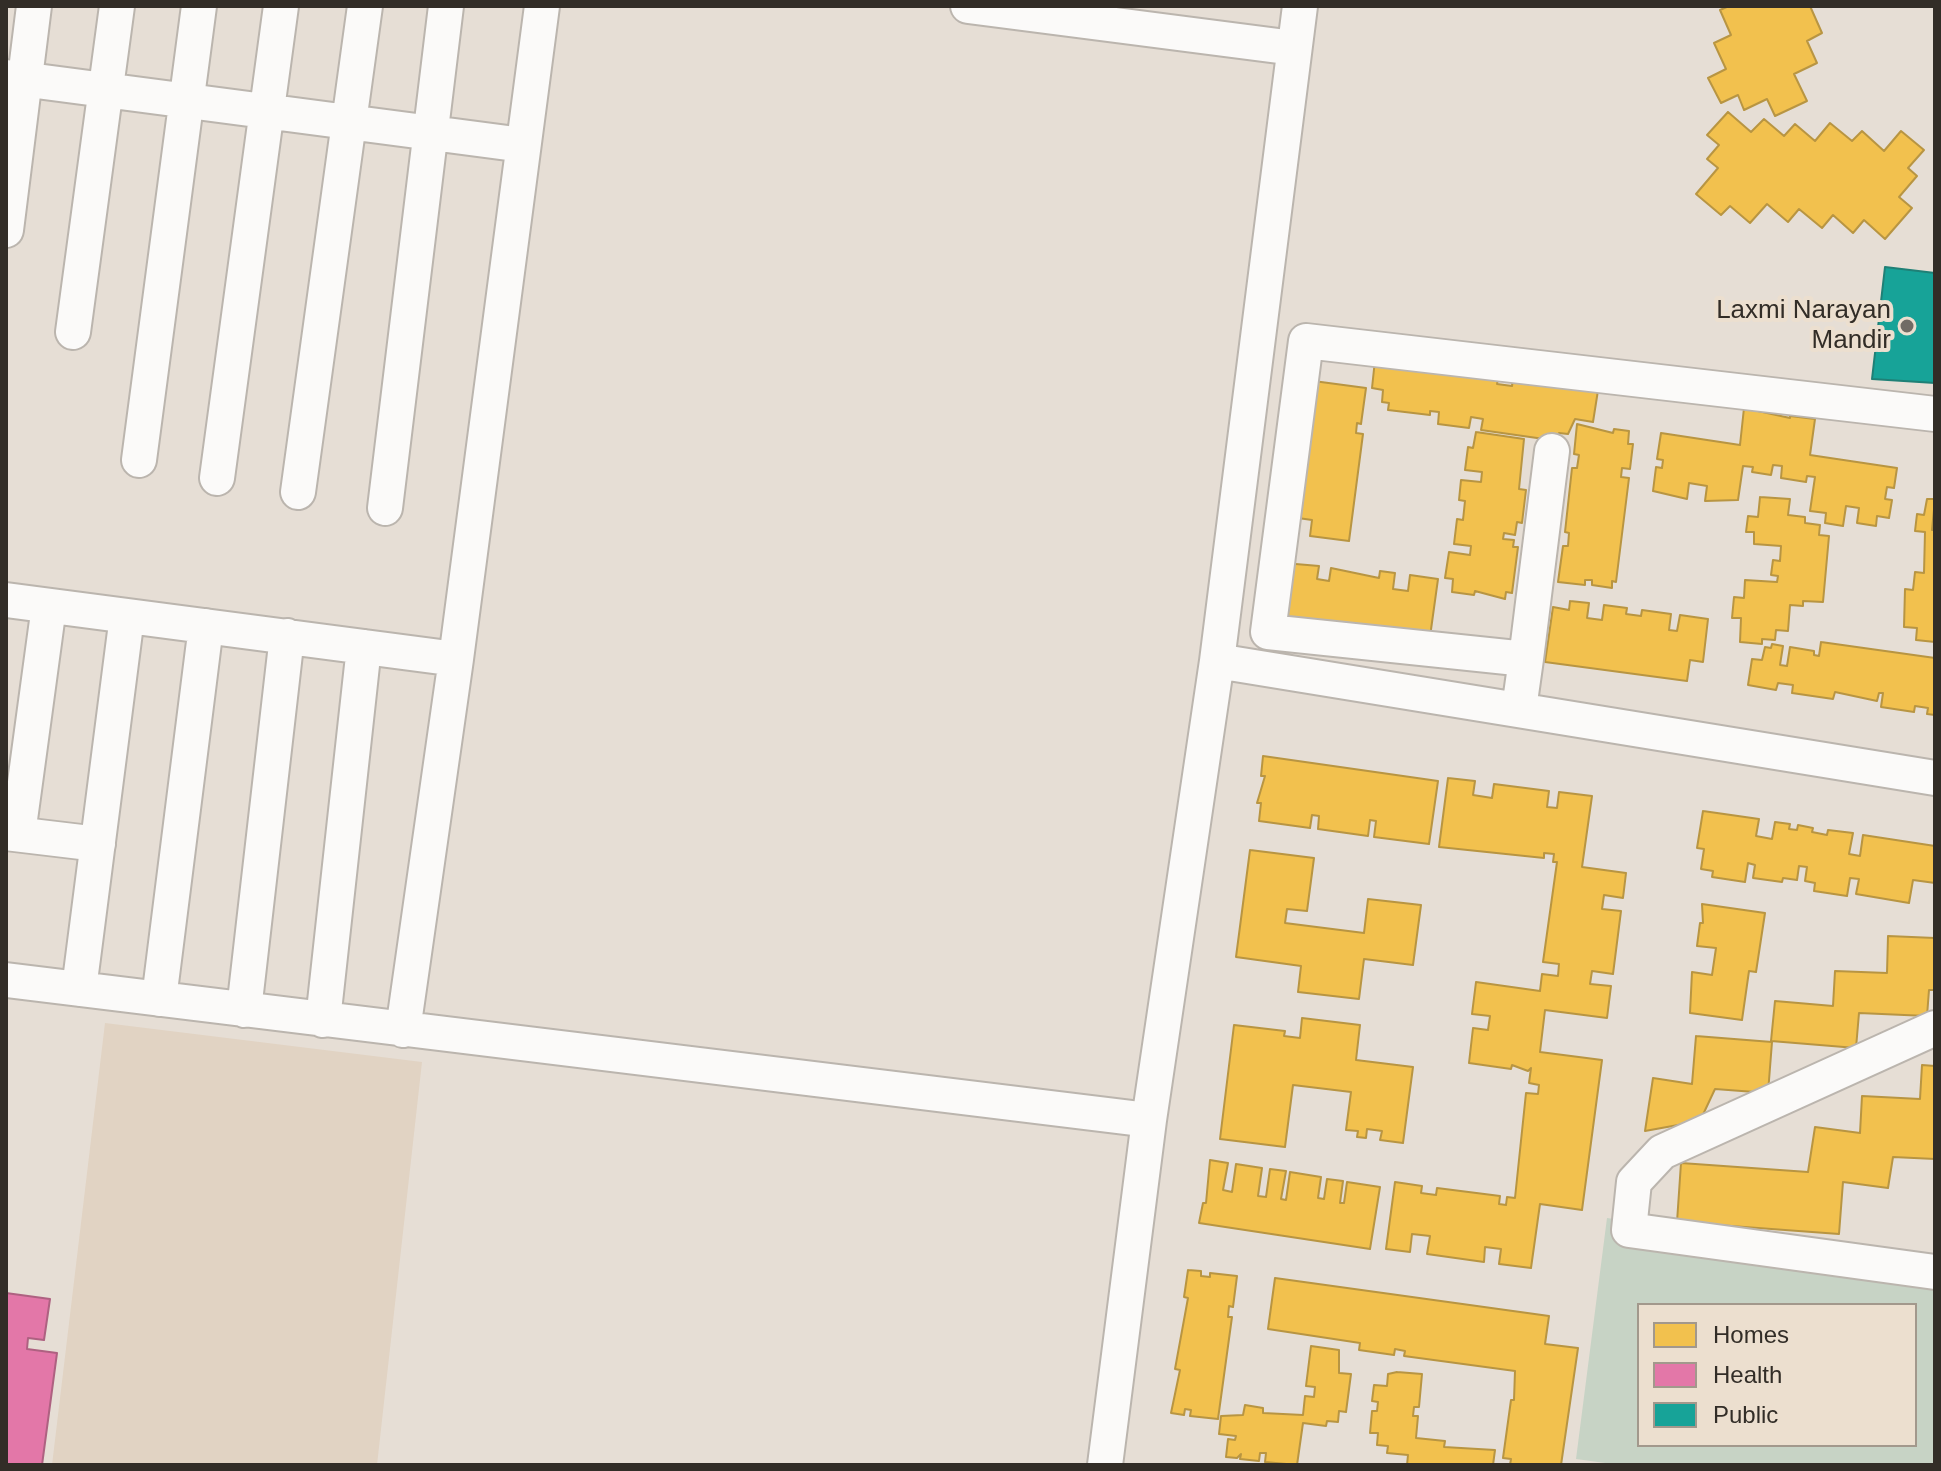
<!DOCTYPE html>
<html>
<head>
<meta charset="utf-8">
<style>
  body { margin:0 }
  #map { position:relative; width:1941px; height:1471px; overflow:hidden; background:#e6ded5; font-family:Helvetica,sans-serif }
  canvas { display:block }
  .frame { position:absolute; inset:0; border:8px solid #322d27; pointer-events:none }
  .legend { position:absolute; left:1637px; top:1303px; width:280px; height:144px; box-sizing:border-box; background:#ecdfcf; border:2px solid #a2988c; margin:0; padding:10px 14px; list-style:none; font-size:24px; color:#322d27 }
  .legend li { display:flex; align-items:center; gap:16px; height:40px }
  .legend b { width:40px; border:2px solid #a2988c }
</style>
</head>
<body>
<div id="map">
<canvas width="1941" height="1471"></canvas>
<div class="frame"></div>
<ul class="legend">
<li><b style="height:22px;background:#f2c14e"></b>Homes</li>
<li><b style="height:22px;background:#e377a8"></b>Health</li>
<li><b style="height:22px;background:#17a398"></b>Public</li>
</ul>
</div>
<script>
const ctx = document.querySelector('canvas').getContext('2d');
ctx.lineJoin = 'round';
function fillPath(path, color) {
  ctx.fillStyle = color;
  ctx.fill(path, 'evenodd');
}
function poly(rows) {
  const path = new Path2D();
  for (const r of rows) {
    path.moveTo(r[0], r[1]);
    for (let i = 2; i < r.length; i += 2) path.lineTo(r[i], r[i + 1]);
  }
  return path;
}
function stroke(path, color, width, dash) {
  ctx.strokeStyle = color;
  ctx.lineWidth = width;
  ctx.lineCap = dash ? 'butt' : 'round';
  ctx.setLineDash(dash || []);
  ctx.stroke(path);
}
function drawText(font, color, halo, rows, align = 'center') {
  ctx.font = font + ' Helvetica,sans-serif';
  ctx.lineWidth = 8;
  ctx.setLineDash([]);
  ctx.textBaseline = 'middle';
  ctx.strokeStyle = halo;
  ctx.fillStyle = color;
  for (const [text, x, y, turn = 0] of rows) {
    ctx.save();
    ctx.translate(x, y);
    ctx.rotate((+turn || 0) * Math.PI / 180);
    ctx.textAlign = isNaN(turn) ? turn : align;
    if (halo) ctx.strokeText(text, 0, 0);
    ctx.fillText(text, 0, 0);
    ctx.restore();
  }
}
const built = poly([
  [105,1023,422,1062,377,1465,52,1465]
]);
const green = poly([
  [1607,1218,1935,1263,1935,1465,1620,1465,1576,1459],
  [1639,1305,1915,1305,1915,1445,1639,1445]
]);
const homes = poly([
  [1729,6,1810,6,1822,33,1807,41,1817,63,1794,74,1807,101,1775,116,1767,99,1744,110,1738,95,1721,103,1708,78,1726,69,1714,43,1731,35,1720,10,1729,6],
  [1728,112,1751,132,1764,119,1784,136,1795,124,1815,141,1830,123,1852,141,1862,131,1884,151,1901,131,1924,150,1908,168,1917,176,1899,197,1912,208,1885,239,1864,220,1853,233,1833,215,1822,228,1799,209,1788,222,1767,204,1750,223,1730,206,1721,215,1696,194,1718,168,1707,159,1719,145,1707,135,1728,112],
  [1375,360,1500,370,1497,384,1512,386,1514,372,1599,384,1593,422,1575,419,1568,434,1559,433,1558,441,1481,430,1483,419,1471,417,1469,428,1438,424,1439,412,1430,411,1430,415,1388,410,1389,403,1382,402,1383,390,1372,388,1375,360],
  [1306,380,1366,388,1361,424,1357,423,1356,433,1363,434,1349,541,1310,536,1312,520,1298,518,1306,380],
  [1744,408,1790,418,1790,416,1815,419,1810,455,1897,468,1894,488,1887,487,1885,499,1892,500,1889,518,1877,516,1876,526,1857,523,1859,508,1846,506,1843,526,1825,523,1826,513,1810,511,1815,477,1807,476,1806,482,1781,478,1782,466,1773,465,1771,475,1752,472,1753,467,1743,466,1738,500,1705,501,1707,486,1689,483,1687,499,1653,491,1656,467,1662,468,1663,460,1657,459,1661,433,1740,445,1744,408],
  [1577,424,1613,433,1614,429,1629,431,1628,444,1633,444,1630,469,1622,468,1621,477,1629,478,1616,582,1612,581,1612,588,1592,585,1592,580,1585,580,1585,585,1558,582,1563,546,1568,546,1569,533,1565,532,1572,468,1577,468,1579,455,1574,454,1577,424],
  [1476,432,1524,439,1519,489,1526,490,1522,523,1517,522,1515,535,1504,533,1503,539,1514,540,1513,547,1518,547,1512,593,1506,592,1505,599,1475,591,1474,595,1452,592,1453,579,1445,578,1449,552,1470,555,1471,546,1454,544,1457,519,1463,520,1465,501,1459,500,1461,480,1481,482,1482,472,1465,470,1468,447,1473,448,1476,432],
  [1760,497,1790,499,1788,515,1805,517,1805,523,1820,525,1819,535,1829,536,1823,602,1803,601,1803,606,1790,605,1788,631,1776,630,1775,640,1762,639,1762,644,1740,642,1741,618,1732,618,1734,597,1744,598,1745,580,1777,582,1778,576,1771,575,1773,560,1780,561,1781,546,1754,544,1754,532,1746,532,1748,516,1758,517,1760,497],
  [1927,499,1935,499,1932,530,1935,530,1935,642,1916,640,1917,628,1904,627,1905,589,1913,590,1915,572,1924,573,1925,532,1915,531,1917,514,1924,515,1927,499],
  [1284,563,1319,566,1317,579,1329,581,1331,568,1379,578,1380,571,1395,573,1393,589,1408,591,1410,575,1438,579,1429,644,1276,623,1284,563],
  [1570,601,1589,603,1587,618,1602,620,1604,605,1627,608,1626,614,1641,616,1642,610,1671,614,1669,630,1677,631,1680,615,1708,619,1703,662,1690,660,1687,681,1545,662,1553,607,1569,610,1570,601],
  [1821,642,1935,658,1935,715,1927,714,1928,708,1915,706,1914,712,1881,707,1883,693,1879,693,1877,701,1835,692,1833,699,1792,693,1793,685,1778,683,1776,690,1748,685,1752,659,1762,660,1765,647,1771,648,1772,644,1783,646,1780,665,1787,666,1790,647,1814,651,1814,655,1819,656,1821,642],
  [1263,756,1438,781,1429,844,1374,837,1376,821,1370,820,1368,836,1318,829,1319,816,1312,815,1310,828,1259,821,1261,803,1257,803,1265,776,1261,776,1263,756],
  [1448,778,1475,781,1473,795,1492,798,1494,784,1549,791,1547,807,1557,808,1559,792,1592,796,1582,867,1626,873,1623,898,1604,895,1602,909,1621,911,1613,974,1592,971,1590,984,1611,986,1607,1018,1545,1010,1540,1052,1602,1060,1582,1210,1540,1204,1531,1268,1499,1264,1501,1249,1485,1247,1484,1262,1427,1254,1430,1236,1412,1234,1410,1252,1386,1249,1395,1182,1422,1186,1421,1193,1436,1195,1437,1188,1500,1196,1499,1204,1506,1205,1507,1197,1515,1198,1526,1093,1538,1094,1539,1085,1529,1083,1531,1068,1528,1071,1512,1065,1511,1069,1469,1063,1473,1028,1488,1030,1490,1016,1472,1014,1476,982,1540,991,1542,974,1558,976,1559,964,1543,962,1557,862,1553,862,1554,854,1544,853,1544,858,1439,847,1448,778],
  [1703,811,1759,819,1756,836,1772,839,1775,822,1790,824,1789,829,1797,830,1798,825,1813,828,1812,832,1827,835,1828,830,1853,833,1849,854,1860,856,1863,835,1935,846,1935,883,1913,880,1909,903,1856,894,1859,879,1850,878,1847,896,1814,891,1815,883,1805,881,1807,867,1799,866,1797,880,1783,878,1782,882,1753,878,1755,865,1748,863,1745,882,1712,877,1713,871,1701,869,1704,849,1697,848,1703,811],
  [1250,850,1314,858,1307,911,1287,909,1285,923,1364,933,1368,899,1421,905,1413,965,1364,959,1359,999,1298,992,1301,966,1236,957,1250,850],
  [1702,904,1765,913,1756,972,1749,971,1742,1020,1690,1013,1692,972,1712,975,1716,948,1697,946,1700,923,1703,923,1702,904],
  [1888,936,1935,938,1935,990,1929,990,1927,1016,1859,1013,1856,1048,1771,1041,1775,1001,1833,1006,1835,971,1887,973,1888,936],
  [1302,1018,1360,1025,1356,1060,1413,1067,1403,1143,1380,1140,1382,1131,1367,1129,1366,1138,1357,1137,1358,1131,1346,1130,1351,1092,1293,1085,1285,1147,1220,1139,1234,1025,1285,1031,1284,1036,1300,1038,1302,1018],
  [1696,1036,1772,1042,1768,1093,1715,1089,1700,1121,1645,1131,1653,1078,1692,1084,1696,1036],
  [1922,1065,1935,1066,1935,1159,1893,1157,1888,1188,1843,1182,1839,1234,1677,1222,1681,1163,1808,1172,1815,1127,1860,1133,1862,1096,1920,1099,1922,1065],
  [1210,1160,1228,1163,1223,1190,1232,1192,1236,1164,1262,1168,1258,1196,1266,1197,1270,1169,1286,1171,1281,1199,1286,1200,1290,1172,1321,1177,1318,1198,1324,1199,1327,1179,1343,1181,1340,1203,1344,1203,1347,1182,1380,1187,1370,1249,1199,1223,1203,1203,1206,1203,1210,1160],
  [1188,1270,1201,1271,1201,1276,1210,1277,1210,1273,1237,1276,1233,1307,1229,1306,1228,1317,1232,1317,1218,1419,1190,1416,1191,1410,1185,1409,1184,1415,1171,1413,1180,1370,1175,1369,1188,1298,1184,1297,1188,1270],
  [1275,1278,1549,1316,1545,1344,1578,1348,1561,1465,1510,1465,1511,1459,1503,1458,1511,1400,1514,1400,1515,1371,1404,1356,1405,1351,1395,1349,1394,1355,1359,1350,1360,1343,1268,1329,1275,1278],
  [1311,1346,1339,1350,1339,1373,1351,1374,1346,1412,1339,1411,1338,1422,1327,1421,1326,1426,1303,1423,1297,1465,1265,1462,1266,1453,1260,1453,1259,1461,1240,1459,1241,1454,1237,1458,1226,1457,1228,1439,1235,1440,1236,1436,1219,1434,1221,1416,1243,1415,1245,1405,1263,1408,1263,1413,1303,1415,1305,1396,1314,1397,1315,1387,1306,1386,1311,1346],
  [1397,1372,1422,1374,1419,1407,1414,1407,1413,1416,1418,1416,1416,1438,1445,1441,1444,1447,1495,1450,1493,1465,1407,1465,1408,1455,1387,1453,1388,1446,1377,1445,1378,1433,1370,1433,1372,1411,1377,1411,1378,1402,1372,1401,1374,1385,1387,1386,1388,1374,1397,1372]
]);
const health = poly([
  [6,1293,50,1299,44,1340,28,1338,27,1349,57,1353,42,1465,6,1465,6,1293]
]);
const public = poly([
  [1885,267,1935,273,1935,383,1872,379,1885,267]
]);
const minor = poly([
  [968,6,1294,48],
  [6,77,523,145],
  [6,230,34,6],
  [73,332,117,6],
  [139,460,199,6],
  [217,478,281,6],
  [298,492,365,6],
  [385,508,446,6],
  [6,600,456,659,542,6],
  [1526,659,1552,451],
  [1217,661,1935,778],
  [1519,709,1526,659,1268,632,1306,341,1935,414],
  [6,833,98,844],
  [18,834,49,606],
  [6,980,1149,1120],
  [79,989,127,616],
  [159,999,206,626],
  [244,1010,287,636],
  [323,1020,364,647],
  [1935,1028,1662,1152,1634,1182,1629,1230,1935,1272],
  [403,1030,456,659],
  [1105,1465,1149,1120,1217,661,1300,6]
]);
const markers = [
  [1907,326,8,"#716b64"]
];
const poiNames = [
  ["Laxmi Narayan",1891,311],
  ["Mandir",1891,341]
];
fillPath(built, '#e1d3c3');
fillPath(green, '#c7d3c5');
fillPath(homes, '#f2c14e');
stroke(homes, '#b89542', 2);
fillPath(health, '#e377a8');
stroke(health, '#ae6181', 2);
fillPath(public, '#17a398');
stroke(public, '#1f8076', 2);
stroke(minor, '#bbb5ae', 38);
stroke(minor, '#fbfaf9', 34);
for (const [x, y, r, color] of markers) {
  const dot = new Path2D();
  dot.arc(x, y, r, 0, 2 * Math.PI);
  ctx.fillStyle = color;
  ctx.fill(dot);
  stroke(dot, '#ecdfcf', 3);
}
drawText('26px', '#322d27', '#ecdfcf', poiNames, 'right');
</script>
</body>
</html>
